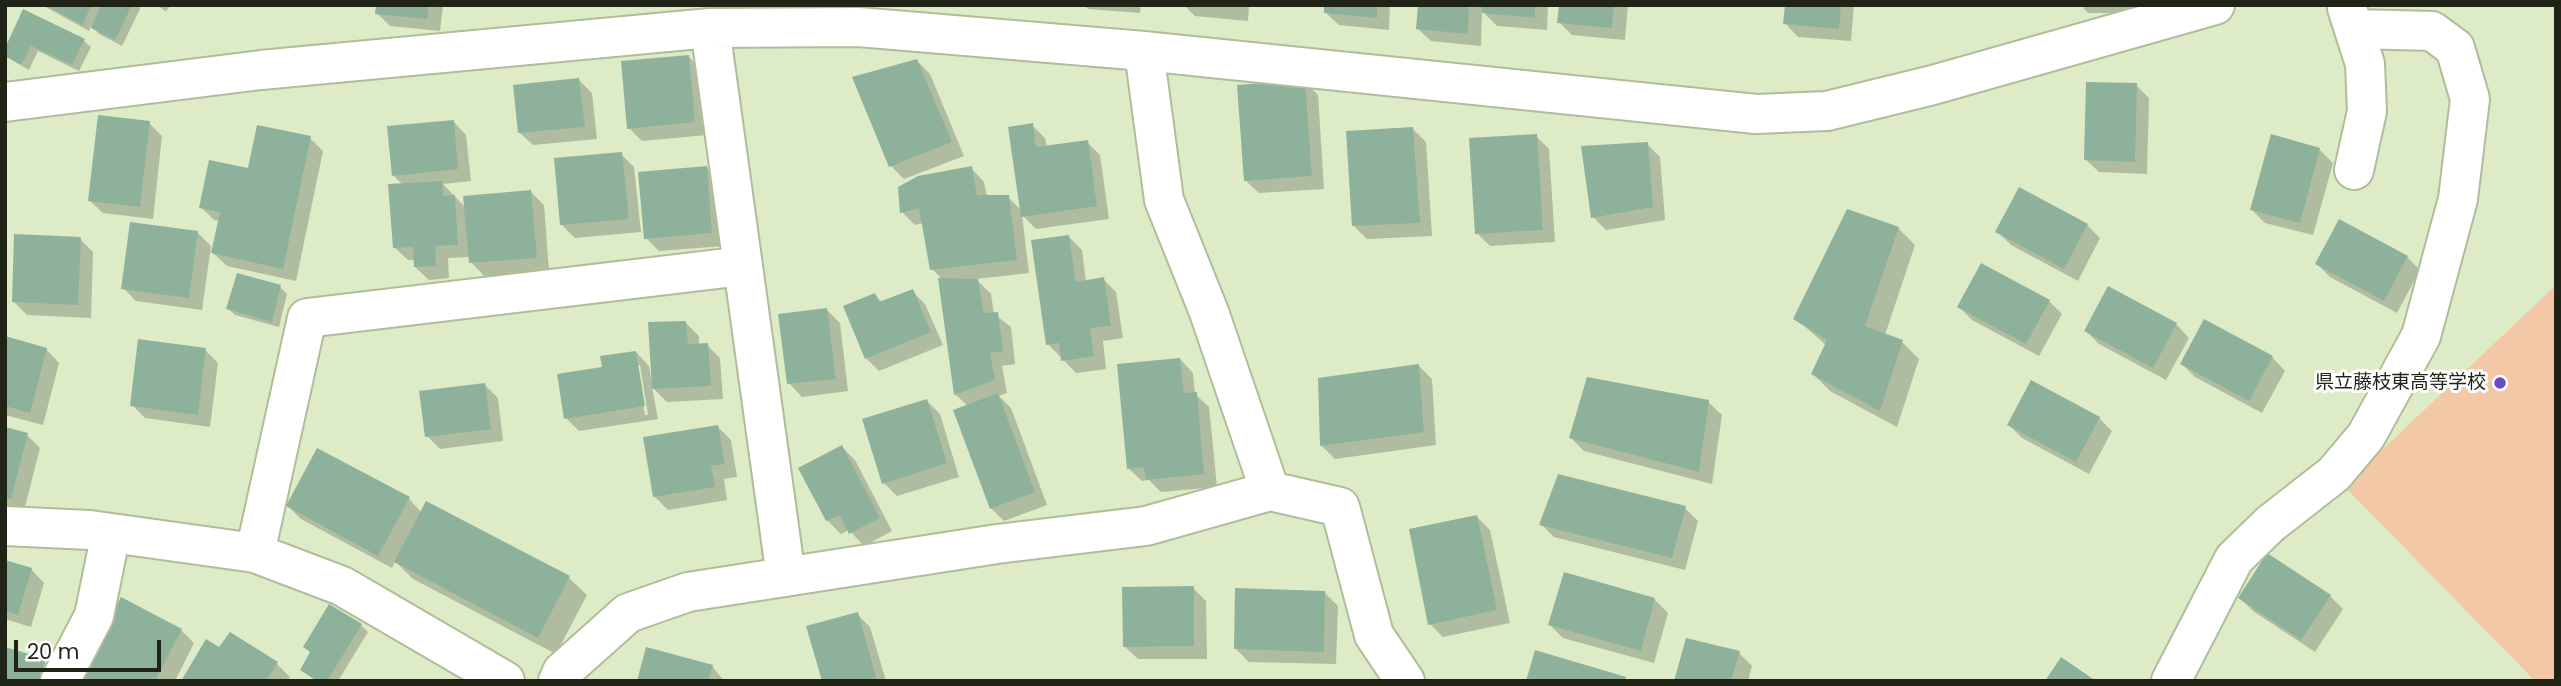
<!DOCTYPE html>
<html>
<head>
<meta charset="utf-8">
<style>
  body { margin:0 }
  #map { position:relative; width:2561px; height:686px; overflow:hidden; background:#ddebc7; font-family:Poppins,sans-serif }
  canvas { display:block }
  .frame { position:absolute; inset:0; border:7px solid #1f2417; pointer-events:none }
  .scale { position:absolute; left:14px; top:640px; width:147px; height:32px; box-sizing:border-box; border:4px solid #1f2417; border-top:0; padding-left:9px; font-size:21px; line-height:24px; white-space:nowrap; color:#1f2417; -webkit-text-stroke:5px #fff; paint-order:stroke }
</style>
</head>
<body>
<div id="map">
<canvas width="2561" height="686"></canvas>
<div class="frame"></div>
<div class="scale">20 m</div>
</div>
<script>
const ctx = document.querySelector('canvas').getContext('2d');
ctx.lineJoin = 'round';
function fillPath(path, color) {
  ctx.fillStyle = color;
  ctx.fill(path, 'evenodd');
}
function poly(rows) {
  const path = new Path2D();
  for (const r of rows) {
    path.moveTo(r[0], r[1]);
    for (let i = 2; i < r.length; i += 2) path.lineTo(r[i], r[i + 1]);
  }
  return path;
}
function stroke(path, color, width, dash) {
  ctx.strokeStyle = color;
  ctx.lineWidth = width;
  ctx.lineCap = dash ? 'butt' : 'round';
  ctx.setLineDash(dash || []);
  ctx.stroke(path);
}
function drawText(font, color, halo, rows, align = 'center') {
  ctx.font = font + ' Poppins,"Noto Sans JP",sans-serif';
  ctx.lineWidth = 6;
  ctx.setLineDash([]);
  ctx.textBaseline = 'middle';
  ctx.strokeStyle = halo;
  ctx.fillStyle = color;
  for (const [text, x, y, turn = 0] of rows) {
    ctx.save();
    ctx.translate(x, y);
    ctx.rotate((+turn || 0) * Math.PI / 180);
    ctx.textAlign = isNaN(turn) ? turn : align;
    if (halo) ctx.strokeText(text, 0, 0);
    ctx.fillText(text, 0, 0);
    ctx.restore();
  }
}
const green = poly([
  [2556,285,2556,681,2535,681,2344,486]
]);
const shadow = poly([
  [42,5,139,5,141,7,122,46,99,34,91,26,89,31],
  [156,5,171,5,166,11],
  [377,5,443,5,440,31,390,26,377,13],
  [1084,5,1141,5,1140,13,1088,9],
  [1184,5,1249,5,1248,21,1195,16],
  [1326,5,1390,5,1389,30,1339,25,1325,12],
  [1419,5,1548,5,1547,30,1497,26,1482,11,1481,46,1431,41,1417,28],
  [1560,5,1628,5,1625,40,1572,35,1559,22],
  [1787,5,1854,5,1851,41,1798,37,1785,23],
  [2081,5,2143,5,2143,13,2088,13],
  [24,12,84,41,91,47,79,71,38,51,29,70,5,56],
  [689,57,702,70,707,135,642,141,629,128],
  [917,61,930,74,964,156,904,179,891,166],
  [579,80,592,93,597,139,533,145,519,132],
  [1305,82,1318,95,1324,189,1259,193,1245,180],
  [2136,85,2149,98,2147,174,2099,172,2085,159],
  [453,121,466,135,471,181,443,184,466,208,531,192,544,205,549,270,484,276,471,262,470,257,448,258,449,278,429,280,415,267,415,260,408,260,394,247,403,185,393,175],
  [149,123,162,136,153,219,103,213,89,200],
  [1032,125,1045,138,1047,147,1087,142,1100,155,1109,219,1036,229,1022,215,1029,273,976,279,991,294,994,314,1011,327,1015,364,1002,366,1007,393,999,396,1011,408,1047,505,1004,521,991,508,968,406,956,395,940,277,932,269,923,223,915,225,902,212,971,168,984,182,987,197,1008,197,1022,211],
  [1413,129,1426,142,1432,236,1367,239,1354,226],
  [1536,136,1549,149,1555,242,1490,246,1477,233],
  [310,138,323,151,296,281,227,266,213,253,220,221,214,220,201,207,250,170],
  [1647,144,1660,157,1665,220,1606,230,1593,217],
  [2320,150,2333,163,2313,235,2265,223,2252,210],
  [621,154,634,167,641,232,575,238,562,225],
  [706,167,719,181,725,246,659,251,646,238],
  [2087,225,2100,238,2078,281,2011,245,1998,232],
  [1898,228,1915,245,1885,335,1902,342,1919,359,1897,427,1830,391,1813,374,1826,345,1795,318],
  [197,232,211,246,202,310,136,301,123,288],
  [1069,237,1082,250,1086,282,1103,279,1116,292,1123,338,1103,341,1106,369,1076,373,1048,344],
  [80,239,93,252,91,318,27,315,14,302],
  [2407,257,2420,270,2397,313,2330,277,2317,264],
  [280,287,287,294,279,327,235,315,228,308],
  [912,291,925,304,943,345,879,371,866,358,875,295,883,303],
  [2049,301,2062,314,2039,356,1972,320,1959,307],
  [827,310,840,323,848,391,802,397,789,383],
  [685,322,699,336,699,345,707,345,720,358,723,399,667,402,652,387,658,419,579,431,566,418,636,352,649,366,651,379,654,379],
  [637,365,640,365,648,415,645,415],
  [2176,324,2189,338,2166,380,2099,344,2086,331],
  [5,338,46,349,59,363,43,425,5,415],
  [205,350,218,363,210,427,145,418,132,405],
  [2272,357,2285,371,2262,413,2195,377,2182,364],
  [1180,359,1193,373,1195,394,1209,407,1217,487,1161,492,1149,480,1142,481,1128,468],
  [1419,366,1432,379,1436,445,1335,459,1322,446],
  [485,385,498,398,503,441,440,449,427,436],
  [927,401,940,414,959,477,897,496,884,483],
  [1708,402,1722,415,1712,484,1584,451,1571,438],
  [2099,418,2112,431,2089,474,2022,438,2009,425],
  [718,427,731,440,737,477,724,479,727,500,668,510,654,496],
  [5,429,27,435,40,448,24,511,5,506],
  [842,447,855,460,892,531,864,546,849,530,841,534,827,520],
  [409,499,422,513,427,503,569,578,587,595,556,654,413,579,395,561,392,568,301,519,288,506],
  [1685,508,1698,521,1685,570,1554,537,1541,524],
  [1477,517,1490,530,1510,623,1443,637,1430,624],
  [5,562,31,569,44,583,31,627,5,619],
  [1193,588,1206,601,1207,659,1138,659,1124,646],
  [1324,592,1338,606,1336,664,1249,662,1236,649],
  [2330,596,2343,609,2315,652,2253,611,2240,598],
  [1655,600,1668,613,1654,663,1563,638,1550,625],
  [857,614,870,627,886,681,824,681],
  [361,625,368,632,338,681,316,681,302,670],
  [181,630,194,643,175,681,80,681],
  [220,650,277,664,290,677,287,681,183,681],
  [1739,653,1752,666,1748,681,1676,681],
  [712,666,724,681,638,681]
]);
const building = poly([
  [45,5,92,5,82,25],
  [101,5,132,5,115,40,91,28],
  [376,5,429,5,427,19,375,14],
  [1324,5,1377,5,1377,18,1324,13],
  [1418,5,1469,5,1468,34,1416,29],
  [1482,5,1535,5,1535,18,1482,13],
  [1559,5,1614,5,1612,28,1557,23],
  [1785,5,1841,5,1839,29,1783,24],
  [23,9,85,39,72,65,31,46,21,65,5,56,5,48],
  [689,55,695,122,627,129,621,61],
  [917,59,952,142,889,167,852,77],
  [579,78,585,127,518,133,513,85],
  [1305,80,1312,176,1244,181,1237,85],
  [2086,82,2137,83,2135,162,2084,160],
  [98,115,150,121,140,207,88,201],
  [454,120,458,169,392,176,387,126],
  [1033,123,1036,147,1088,140,1097,206,1021,217,1008,127],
  [257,125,311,136,283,269,211,253,220,212,199,208,209,160,248,168],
  [1413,127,1420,223,1352,226,1346,131],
  [1537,134,1543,230,1475,234,1469,138],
  [2271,134,2320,148,2300,223,2250,210],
  [1648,142,1653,207,1591,218,1581,146],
  [622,152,629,219,560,225,554,158],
  [707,166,712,233,644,239,638,172],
  [972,166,977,195,1009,195,1017,260,930,270,919,208,900,213,898,187,918,176],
  [442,181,443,196,455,195,458,245,435,246,436,266,414,267,413,247,393,248,388,184],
  [2019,187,2088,224,2064,269,1995,232],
  [531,190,537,258,469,263,463,196],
  [1847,209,1899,227,1865,326,1903,340,1880,411,1811,374,1827,340,1793,319],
  [2339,219,2408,256,2384,301,2315,264],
  [130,222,198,231,189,298,121,289],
  [14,234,81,237,78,305,12,302],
  [1069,235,1076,282,1104,277,1111,326,1090,328,1094,356,1061,361,1059,343,1046,345,1031,240],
  [1981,263,2050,300,2026,344,1957,307],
  [237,273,281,285,272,322,226,309],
  [938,278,978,279,984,313,998,312,1003,351,990,353,995,380,954,395],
  [2108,286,2177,323,2153,368,2084,331],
  [913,289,931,332,865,359,843,306,875,293,879,302],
  [827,308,836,379,787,384,778,314],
  [2204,319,2273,356,2249,401,2180,364],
  [686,321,688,344,708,343,711,386,652,389,648,322],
  [5,336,47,348,30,413,5,406],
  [138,339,206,348,198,415,130,406],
  [636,351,645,406,564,419,557,374,602,367,600,356],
  [1180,358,1184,393,1197,392,1204,474,1146,480,1144,467,1127,469,1117,364],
  [1419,364,1424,432,1320,446,1318,378],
  [1587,377,1709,400,1699,472,1569,438],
  [2031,380,2100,417,2076,462,2007,425],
  [485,383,491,429,425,437,419,391],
  [998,393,1035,492,990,509,953,410],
  [927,399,947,463,882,484,862,419],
  [718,425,725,464,711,466,715,487,653,497,643,437],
  [5,427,28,433,11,499,5,497],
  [842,445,880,518,849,534,840,515,826,521,798,468],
  [317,448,410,497,378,556,286,506],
  [1558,474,1686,506,1672,558,1539,525],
  [426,501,570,576,538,638,394,562],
  [1477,515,1497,610,1428,625,1409,529],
  [2267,553,2331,595,2301,640,2238,598],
  [5,560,32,568,18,615,5,611],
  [1564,572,1655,598,1641,651,1548,625],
  [1194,586,1194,646,1123,647,1122,587],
  [1235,588,1325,591,1324,652,1234,649],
  [121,597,182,629,155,681,78,681],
  [329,604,362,624,327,681,317,681,300,670,310,652,303,647],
  [858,612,877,681,822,681,806,626],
  [230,632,278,662,266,681,181,681,206,639,219,647],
  [1686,638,1740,651,1731,681,1674,681],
  [5,647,46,659,40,681,5,681],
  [646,647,713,665,708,681,637,681],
  [1535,650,1626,677,1625,681,1526,681],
  [2061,657,2096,681,2045,681]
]);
const street = poly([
  [2347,8,2365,64,2367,111,2354,170],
  [710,28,786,577],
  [1144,51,1164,200,1209,312,1270,491],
  [5,102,261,70,710,28,858,27,1144,51,1756,114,1827,111,1933,85,2215,5],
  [5,526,90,530,255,553,342,586,505,681],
  [255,553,307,318,743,266],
  [60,681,94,616,111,533],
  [558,681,562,672,628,613,688,592,997,544,1146,526,1270,491,1340,507,1374,635,1405,681],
  [2171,681,2234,559,2270,524,2334,474,2366,436,2421,336,2458,199,2470,99,2455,48,2432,31,2356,29]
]);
const markers = [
  [2500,383,7,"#6a4dc6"]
];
const poiNames = [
  ["県立藤枝東高等学校",2486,383]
];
fillPath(green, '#f3c8a7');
fillPath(shadow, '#0003');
fillPath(building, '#8eb19b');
stroke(street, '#b0bd9b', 42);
stroke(street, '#fff', 38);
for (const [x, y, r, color] of markers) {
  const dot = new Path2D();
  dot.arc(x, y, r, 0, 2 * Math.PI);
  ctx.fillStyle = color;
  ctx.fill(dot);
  stroke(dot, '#fff', 2.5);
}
drawText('19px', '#1f2417', '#fff', poiNames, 'right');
</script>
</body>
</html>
